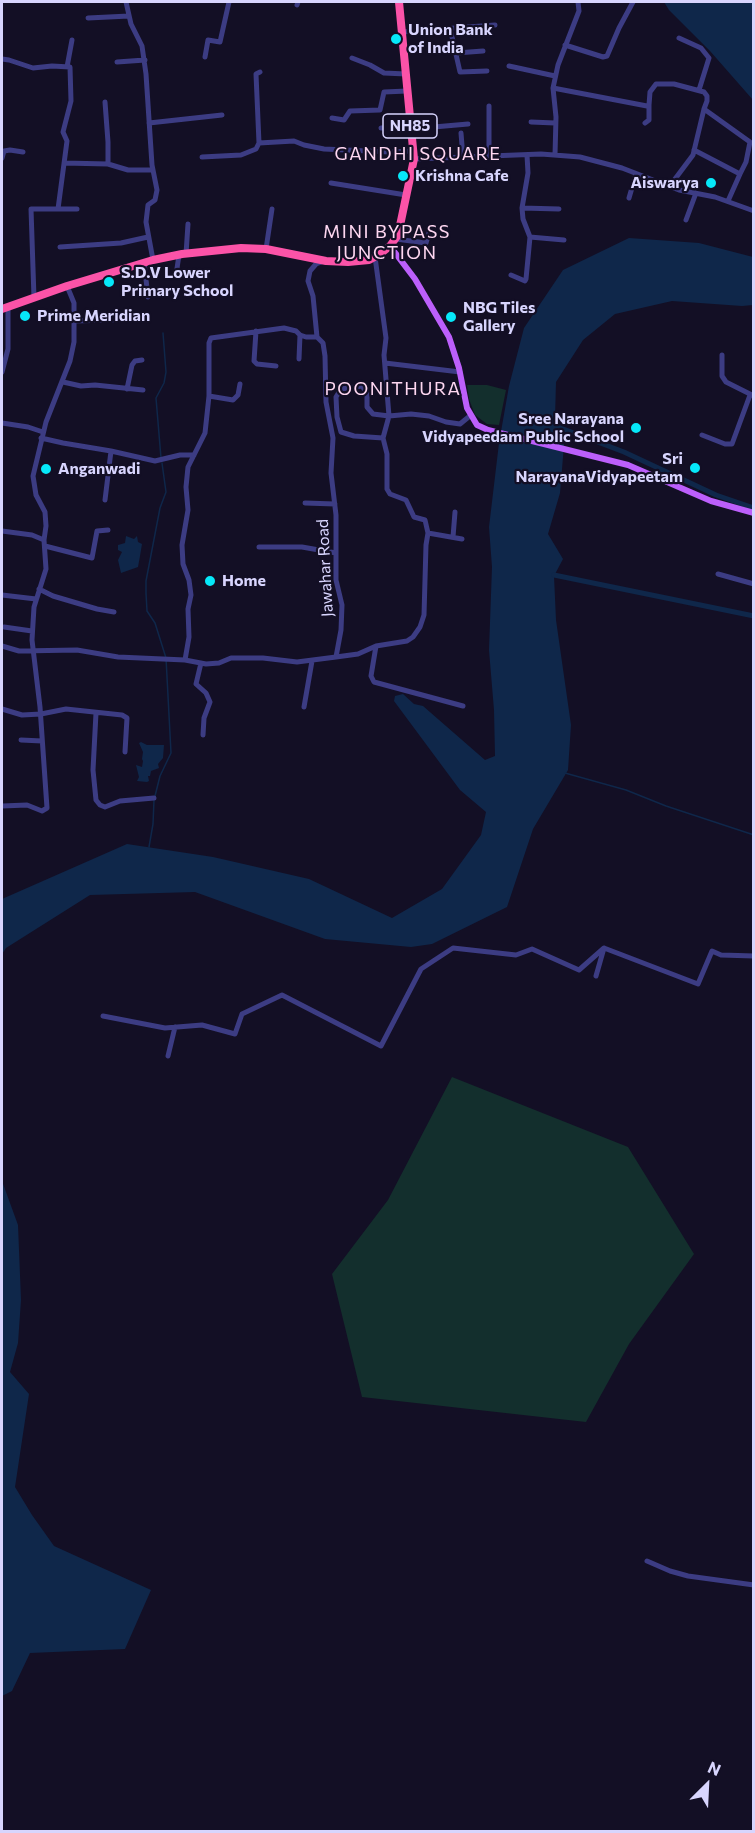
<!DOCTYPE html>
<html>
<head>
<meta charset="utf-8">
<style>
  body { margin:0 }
  #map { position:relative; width:755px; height:1833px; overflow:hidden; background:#130f25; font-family:Commissioner,sans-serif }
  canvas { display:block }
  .frame { position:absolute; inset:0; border:3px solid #d8d5fe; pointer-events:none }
  .north { position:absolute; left:677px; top:1755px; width:60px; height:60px; -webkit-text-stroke:4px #130f25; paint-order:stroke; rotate:24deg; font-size:16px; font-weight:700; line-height:24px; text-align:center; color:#d8d5fe }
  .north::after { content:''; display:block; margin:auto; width:21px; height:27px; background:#d8d5fe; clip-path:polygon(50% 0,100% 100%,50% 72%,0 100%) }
</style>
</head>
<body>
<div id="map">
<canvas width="755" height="1833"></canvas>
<div class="frame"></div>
<div class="north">N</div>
</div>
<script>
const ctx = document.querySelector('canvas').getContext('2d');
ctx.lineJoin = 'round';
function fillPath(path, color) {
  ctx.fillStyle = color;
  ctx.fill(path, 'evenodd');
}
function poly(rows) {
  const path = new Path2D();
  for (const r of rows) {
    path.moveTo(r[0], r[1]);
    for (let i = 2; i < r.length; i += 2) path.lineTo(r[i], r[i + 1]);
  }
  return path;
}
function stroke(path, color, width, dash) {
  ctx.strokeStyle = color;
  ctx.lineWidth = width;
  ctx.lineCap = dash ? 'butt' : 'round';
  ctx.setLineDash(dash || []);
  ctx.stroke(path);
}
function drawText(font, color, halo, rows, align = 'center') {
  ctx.font = font + ' Commissioner,sans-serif';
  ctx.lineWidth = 4.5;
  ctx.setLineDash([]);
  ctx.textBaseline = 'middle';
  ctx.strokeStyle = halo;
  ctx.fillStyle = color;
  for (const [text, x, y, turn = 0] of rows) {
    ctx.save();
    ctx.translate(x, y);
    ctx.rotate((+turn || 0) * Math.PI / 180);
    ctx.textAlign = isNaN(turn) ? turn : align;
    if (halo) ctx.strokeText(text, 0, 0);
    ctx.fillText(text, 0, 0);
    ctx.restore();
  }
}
const green = poly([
  [467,385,487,385,506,390,499,425,487,424,475,415,469,399],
  [452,1077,628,1147,694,1254,629,1344,586,1422,362,1397,332,1274,388,1200]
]);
const water = poly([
  [664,2,753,2,753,100,710,51,669,10],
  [629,238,699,243,753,257,753,305,742,306,672,301,615,314,583,340,556,382,555,418,564,445,560,493,548,534,563,559,554,576,556,620,571,725,568,770,533,829,507,907,432,944,411,947,325,939,195,892,90,895,6,948,2,954,2,899,127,844,213,857,309,879,392,918,442,889,481,835,486,812,460,790,394,701,395,696,403,694,414,704,423,706,485,760,495,756,494,710,489,650,492,567,489,527,499,443,509,386,524,328,563,270],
  [126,536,134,539,137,536,138,542,142,544,140,556,138,567,121,573,118,560,122,552,118,550,118,545,125,543],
  [141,742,147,745,164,745,163,758,158,764,159,768,151,771,150,776,148,776,149,781,147,782,137,781,139,777,136,765,142,767,143,761,142,759,143,752,139,743],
  [2,1181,18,1225,21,1300,18,1343,10,1372,29,1394,15,1487,32,1515,54,1546,151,1590,125,1649,30,1653,12,1691,2,1696]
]);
const stream = poly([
  [161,458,156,398,164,383,166,372,163,333],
  [565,773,626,790,666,806,754,835],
  [155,796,160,776,171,753,166,658,155,623,147,611,146,593,146,581,160,508,166,492,162,463],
  [149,847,153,824,154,800]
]);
const canal = poly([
  [558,427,624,452,716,495,754,508],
  [554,575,754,616]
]);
const minor = poly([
  [126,2,131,24,142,46,146,74,152,165,157,190,155,200,148,205,146,222,153,260],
  [297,5,298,2],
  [88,18,129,16],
  [450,28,460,72,487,71],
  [402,32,495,25],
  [679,38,701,48,709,58,699,90],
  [565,45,603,57,607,56,619,28,633,2],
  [456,53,483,51],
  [205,57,208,40,220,42,229,2],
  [352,58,370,65,384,73,406,74],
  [2,59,9,60,33,68,52,66,70,67,71,101,63,132,67,141,58,209],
  [117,62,145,60],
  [509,66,555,76],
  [67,67,72,40],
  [553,88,647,106,649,105,650,92,656,84,674,84,704,92,707,96,707,101,704,109],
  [105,102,108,142,108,164,128,170,153,170],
  [489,106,489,157],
  [332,118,344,120,350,111,380,110,384,92,407,91],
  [531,122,555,123],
  [149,123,222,115],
  [645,123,649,120,649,105],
  [381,128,410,126],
  [411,129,468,124],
  [461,133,463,158],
  [259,143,256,74,260,72],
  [694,150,740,174,728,201],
  [555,155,556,117,553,88,558,65,579,11,578,2],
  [202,157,241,155,256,149,259,143,294,141,304,145,324,149,390,152,413,151],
  [2,158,4,151,10,150,23,152],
  [414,159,541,154,580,157,622,168,679,190,715,197,754,211],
  [64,163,108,164],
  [331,183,406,195],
  [669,187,693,155,704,109,750,142,746,162,740,174],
  [629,198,636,174],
  [522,208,559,209],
  [686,220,696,193],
  [530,237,564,240],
  [396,239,426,243,431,226],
  [60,247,121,243,148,237],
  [266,249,272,209],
  [186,254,188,224],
  [375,257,386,338,384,355,389,416,383,438],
  [144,262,148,297],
  [176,275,179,255],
  [511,275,525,281,526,279,530,237,523,219,522,208,528,173,527,155],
  [34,298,31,209,77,209],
  [75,321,139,319],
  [256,331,254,361,257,364,276,366],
  [722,355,722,376,726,382,754,396],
  [299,359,300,335],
  [385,363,460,372],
  [2,372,8,349,8,307],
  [63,382,81,386,95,385,143,390],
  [127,389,132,365,135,361,142,360],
  [209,396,233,400,238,395,240,384],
  [2,423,28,427,43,432],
  [702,435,725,444,732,444,750,395],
  [41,438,63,443,111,451],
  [105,500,111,451,155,461,180,455,194,455],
  [305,503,335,504],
  [2,531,32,535,44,540],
  [428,533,462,539],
  [453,537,455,512],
  [45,546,92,558,97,531,108,530],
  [259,547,302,547,336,553],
  [718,574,754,584],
  [39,589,53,596,97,609,114,612],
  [2,595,36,599],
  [4,627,32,631],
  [2,646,19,651,77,650,118,657,185,660,206,664,219,663,231,658,263,658,297,662,336,657,341,630,342,605,336,580,336,515,331,473,333,438,326,402,325,356,323,343,317,337,313,296,308,281,310,271,316,264,324,261],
  [376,646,371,676,374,682,463,706],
  [336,657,358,654,376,646,407,641,413,637,420,627,424,615,426,545,428,533,425,520,414,517,406,500,390,494,387,489,387,454,383,438,354,436,341,432,337,417,336,397,341,389,362,386,367,393,367,407,373,414,389,416,411,414,429,416,446,422,460,424,471,415],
  [185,660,189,637,188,609,191,595,189,580,183,564,182,545,188,510,186,487,188,467,205,433,209,396,209,343,211,338,284,328,296,331,300,335,306,337,317,337],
  [201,663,196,684,206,693,210,702,204,718,203,735],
  [304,707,312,661],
  [2,709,22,715,41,714,66,709,122,715,127,718,125,752],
  [96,713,93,770,96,800,100,805,105,807,120,801,154,798],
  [21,740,42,741],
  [2,806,27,805,42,811,47,808,40,707,32,640,34,607,46,569,44,540,46,526,45,512,36,495,33,476,46,422,70,361,74,342,74,303,67,286],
  [596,976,604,948],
  [103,1016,165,1028,202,1025,235,1034,242,1014,282,995,381,1046,421,969,453,948,516,955,532,949,579,970,604,948,698,984,712,951,721,955,754,956],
  [168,1056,175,1027],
  [647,1561,670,1571,688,1576,754,1585]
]);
const major = poly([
  [390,246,415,279,449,337,459,368,467,408,477,425,488,430,628,465,711,501,754,513]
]);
const highway = poly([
  [2,309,67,286,153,260,182,254,241,248,266,249,326,261,348,262,369,260,380,254,390,246,398,235,414,159,399,2]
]);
const markers = [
  [396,39,6,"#06e8f9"],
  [403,176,6,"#06e8f9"],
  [711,183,6,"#06e8f9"],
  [109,282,6,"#06e8f9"],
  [25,316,6,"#06e8f9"],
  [451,317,6,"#06e8f9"],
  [636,428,6,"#06e8f9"],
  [695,468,6,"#06e8f9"],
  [46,469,6,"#06e8f9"],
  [210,581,6,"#06e8f9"]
];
const shields = [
  [410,126,54]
];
const shieldNames = [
  ["NH85",410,126]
];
const poiNames = [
  ["Union Bank",408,30],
  ["of India",408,48],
  ["Krishna Cafe",415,176],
  ["Aiswarya",699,183,"right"],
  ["S.D.V Lower",121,273],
  ["Primary School",121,291],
  ["NBG Tiles",463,308],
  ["Gallery",463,326],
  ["Prime Meridian",37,316],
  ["Sree Narayana",624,419,"right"],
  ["Vidyapeedam Public School",624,437,"right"],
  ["Sri",683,459,"right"],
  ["NarayanaVidyapeetam",683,477,"right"],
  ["Anganwadi",58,469],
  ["Home",222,581]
];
const streetNames = [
  ["Jawahar Road",325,568,-93]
];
const neighbourhoodNames = [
  ["GANDHI SQUARE",418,154],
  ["MINI BYPASS",387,232],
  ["JUNCTION",387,253],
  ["POONITHURA",393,389]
];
fillPath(green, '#132f2d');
fillPath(water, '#0f274a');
stroke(stream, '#0f274a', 1.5);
stroke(canal, '#0f274a', 5);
stroke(minor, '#3c3c83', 5);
stroke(major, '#bc5ffb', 6);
stroke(highway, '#fb53a8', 8);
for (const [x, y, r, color] of markers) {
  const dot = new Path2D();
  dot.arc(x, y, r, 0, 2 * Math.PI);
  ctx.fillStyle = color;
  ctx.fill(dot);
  stroke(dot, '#130f25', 2);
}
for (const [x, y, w] of shields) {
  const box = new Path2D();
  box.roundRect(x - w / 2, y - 12, w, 24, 4.5);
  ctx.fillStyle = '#130f25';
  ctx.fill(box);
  stroke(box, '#d8d5fe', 1.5);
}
drawText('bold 15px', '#d8d5fe', null, shieldNames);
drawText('bold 16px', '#d8d5fe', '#130f25', poiNames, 'left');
drawText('16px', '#d8d5fe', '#130f25', streetNames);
ctx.letterSpacing = '1.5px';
drawText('18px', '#fed7f1', '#130f25', neighbourhoodNames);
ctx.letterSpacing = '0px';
</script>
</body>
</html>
